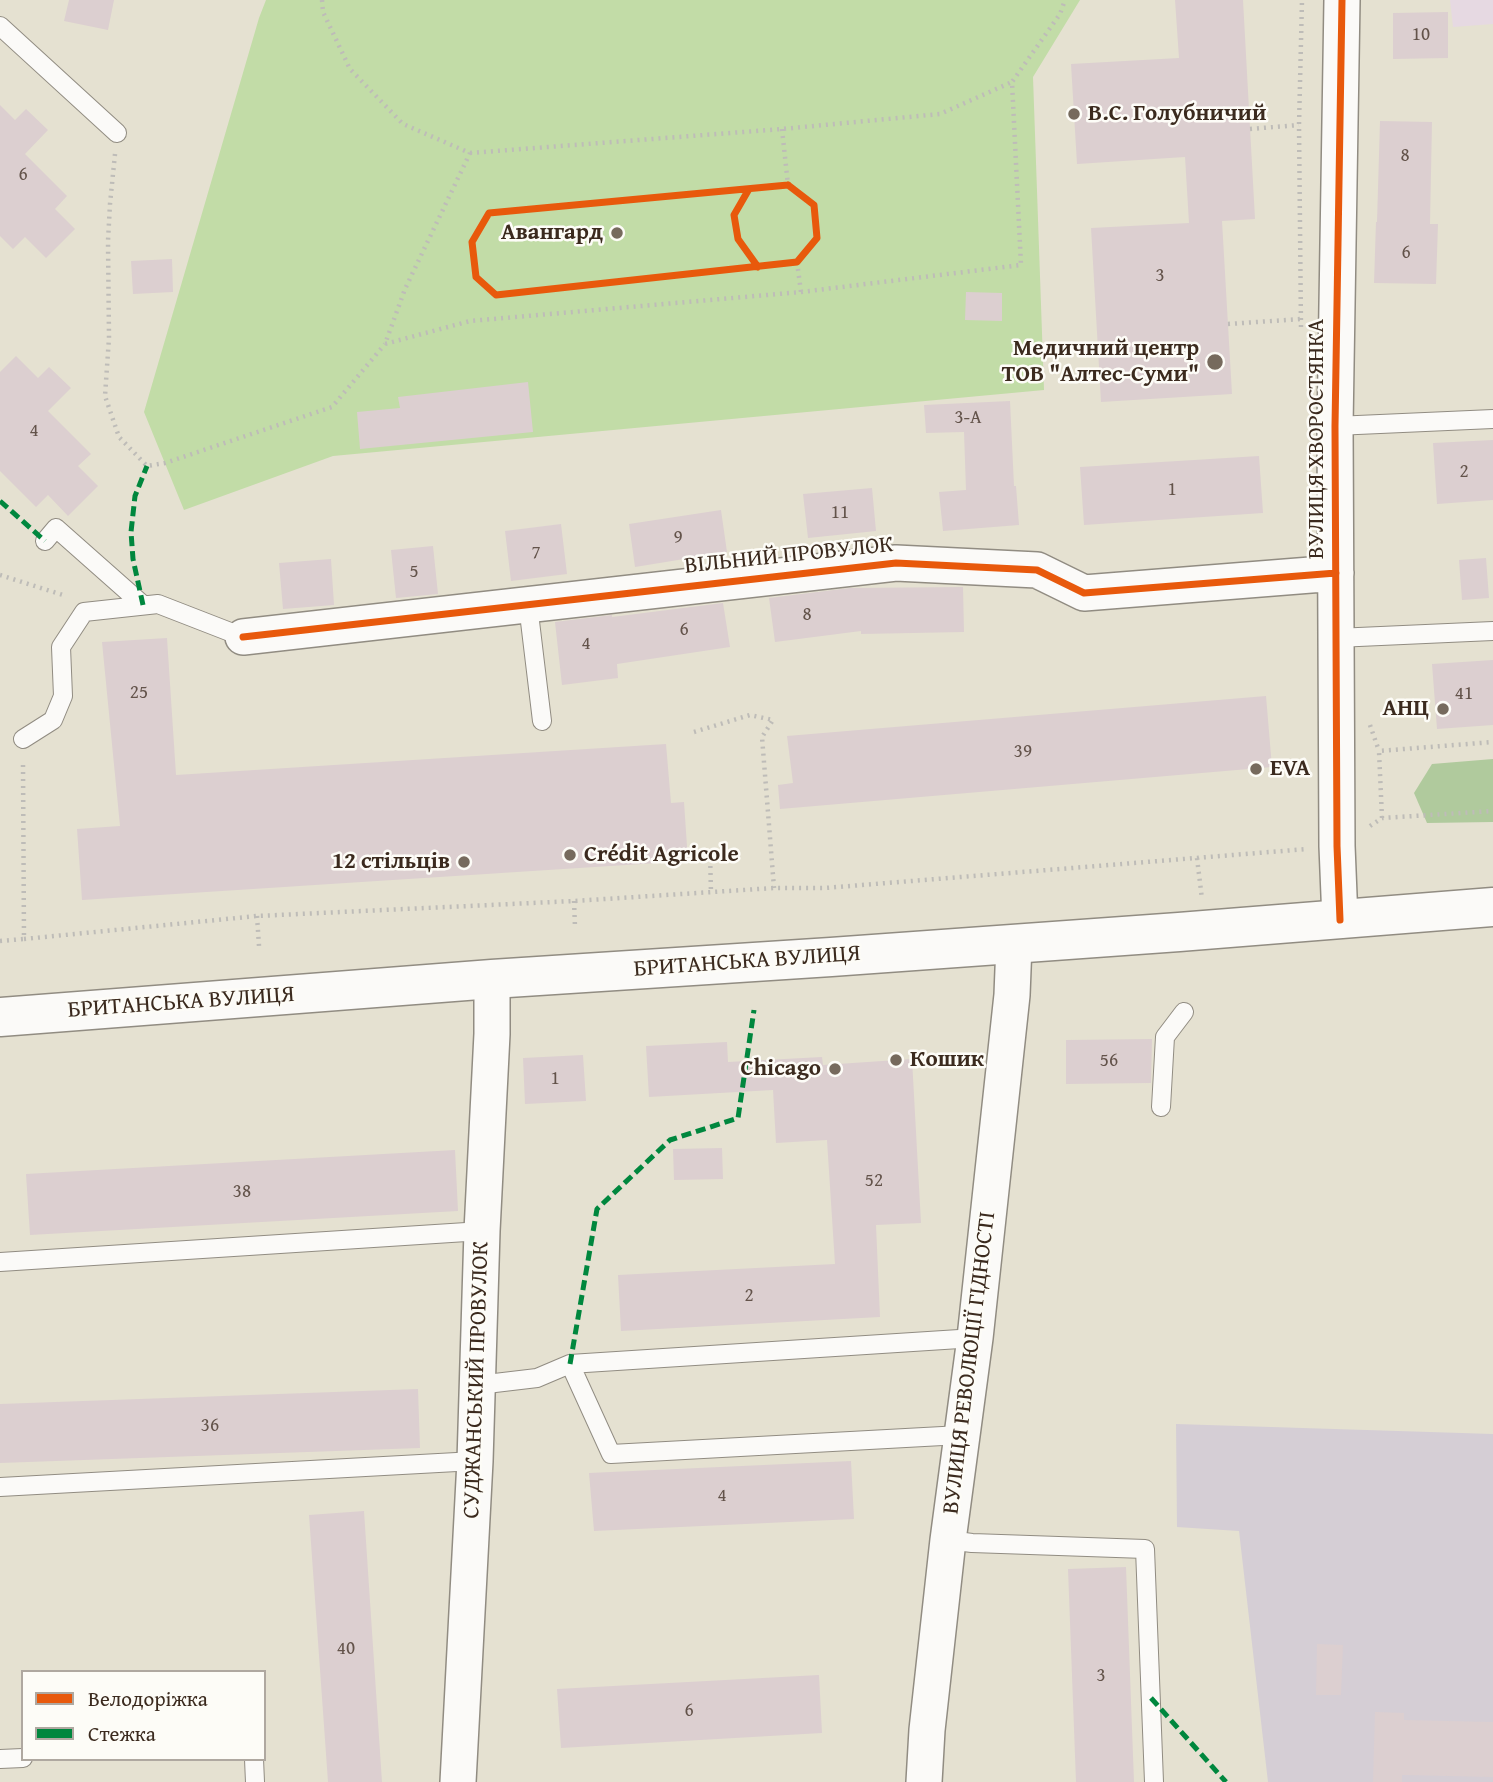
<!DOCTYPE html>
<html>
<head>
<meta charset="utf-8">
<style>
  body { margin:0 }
  #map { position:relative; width:1493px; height:1782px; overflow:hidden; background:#e5e1d1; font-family:"Gentium Book Plus",serif }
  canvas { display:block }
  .legend { position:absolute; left:21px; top:1670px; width:245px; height:91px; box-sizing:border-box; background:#fdfcf7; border:2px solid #afa8a0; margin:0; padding:9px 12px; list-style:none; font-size:21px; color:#3b2a1e }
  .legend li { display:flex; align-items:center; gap:14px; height:35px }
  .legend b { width:35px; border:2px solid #afa8a0 }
</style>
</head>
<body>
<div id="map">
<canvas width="1493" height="1782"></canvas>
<ul class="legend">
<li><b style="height:9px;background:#e8590c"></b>Велодоріжка</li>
<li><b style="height:9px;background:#00873e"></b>Стежка</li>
</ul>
</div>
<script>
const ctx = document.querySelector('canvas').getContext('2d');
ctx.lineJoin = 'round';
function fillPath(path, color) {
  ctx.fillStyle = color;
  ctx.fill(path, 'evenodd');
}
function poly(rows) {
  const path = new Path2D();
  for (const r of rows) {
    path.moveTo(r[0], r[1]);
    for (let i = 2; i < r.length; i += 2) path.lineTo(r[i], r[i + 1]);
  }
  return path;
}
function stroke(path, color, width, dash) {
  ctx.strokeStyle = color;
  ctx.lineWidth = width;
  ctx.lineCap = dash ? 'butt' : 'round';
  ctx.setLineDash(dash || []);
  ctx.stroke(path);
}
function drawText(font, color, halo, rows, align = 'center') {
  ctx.font = font + ' "Gentium Book Plus",serif';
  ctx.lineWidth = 5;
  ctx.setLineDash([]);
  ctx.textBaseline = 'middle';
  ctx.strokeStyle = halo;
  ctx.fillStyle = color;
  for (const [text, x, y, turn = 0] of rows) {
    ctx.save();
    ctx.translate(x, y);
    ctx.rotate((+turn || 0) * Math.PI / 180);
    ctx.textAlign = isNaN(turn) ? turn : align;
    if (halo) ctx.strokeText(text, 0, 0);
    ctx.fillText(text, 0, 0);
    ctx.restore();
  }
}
const built = poly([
  [1450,0,1493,0,1493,24,1453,27]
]);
const industrial = poly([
  [1176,1424,1493,1434,1493,1782,1268,1782,1239,1531,1177,1527]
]);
const green = poly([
  [266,0,1080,0,1033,77,1044,390,333,456,184,510,144,412,259,18]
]);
const forest = poly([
  [1493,759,1493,822,1427,823,1414,793,1432,764]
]);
const building = poly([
  [69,0,114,0,108,30,64,21],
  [1175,0,1243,0,1255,219,1222,221,1232,394,1101,402,1091,228,1189,223,1185,157,1077,164,1071,64,1179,58],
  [1448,12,1448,58,1393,59,1393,13],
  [0,105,15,120,26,109,48,130,25,154,67,196,55,209,75,229,46,258,25,237,13,249,0,236],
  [1380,121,1432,122,1430,224,1438,224,1436,284,1374,283,1376,222,1377,222],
  [172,259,173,292,133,294,131,261],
  [966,292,1002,293,1002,321,965,320],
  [16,356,38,378,49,367,71,388,48,411,91,454,78,466,98,486,68,516,48,495,36,507,0,471,0,372],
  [528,382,533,432,360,449,357,412,400,408,398,397],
  [1010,401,1014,486,1016,486,1019,525,943,531,939,492,966,490,964,432,926,433,924,405],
  [1493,440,1493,500,1437,504,1433,443],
  [1259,456,1263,513,1084,525,1080,467],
  [872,488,876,531,808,538,803,494],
  [721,510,727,552,635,567,629,524],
  [561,524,567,574,511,581,505,531],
  [433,546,438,594,396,598,391,550],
  [1486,558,1489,598,1462,600,1459,560],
  [331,559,334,605,283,609,279,563],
  [963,587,964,632,861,634,861,631,775,642,769,598,850,588],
  [723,603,730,647,617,664,618,678,562,685,555,622,612,615,612,617],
  [167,638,176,775,666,744,671,803,684,802,688,861,82,900,77,829,120,826,102,642],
  [1493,660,1493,725,1437,729,1432,664],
  [1266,696,1272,767,780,809,778,785,793,783,787,736],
  [1152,1039,1151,1083,1066,1084,1066,1040],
  [727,1042,728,1062,822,1057,823,1065,912,1059,921,1223,876,1225,880,1317,621,1331,618,1275,835,1264,827,1140,776,1143,773,1090,649,1097,646,1046],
  [583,1055,586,1101,525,1104,523,1058],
  [722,1148,723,1179,674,1180,673,1149],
  [455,1150,458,1211,30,1235,26,1174],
  [418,1389,420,1448,0,1463,0,1404],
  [851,1461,854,1519,594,1531,589,1473],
  [364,1511,382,1782,328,1782,309,1515],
  [1126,1567,1134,1782,1076,1782,1068,1569],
  [1317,1644,1343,1645,1341,1695,1316,1695],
  [819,1675,822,1733,561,1748,557,1689],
  [1375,1712,1404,1713,1404,1720,1493,1722,1493,1777,1402,1775,1402,1782,1373,1782]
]);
const path = poly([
  [322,0,323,12,350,69,403,124,470,153,405,289,385,344,470,321,801,292,1021,265,1012,82,1060,14,1065,0],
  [782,129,788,185],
  [1250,129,1299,125],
  [470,153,782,129,940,114,1012,82],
  [115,154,110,204,108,241,109,338,105,396,119,437,147,466,165,463,332,407,385,344],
  [797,262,801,292],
  [1228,324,1301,319],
  [1301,327,1299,125,1302,0],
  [0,575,66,596],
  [1370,725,1379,751],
  [694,732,750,715,773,720,762,737,774,888],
  [1382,818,1379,751,1493,742],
  [1370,826,1382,818,1493,811],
  [710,852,711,893],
  [1197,858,1202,899],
  [574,901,575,927],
  [257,916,259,946],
  [24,939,257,916,574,901,774,888,825,888,1307,849],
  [0,941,24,939,23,763]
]);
const service = poly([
  [0,26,117,133],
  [1335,426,1493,419],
  [45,541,56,528,143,605],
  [528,605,542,721],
  [1336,638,1493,631],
  [23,739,53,720,63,696,61,647,84,612,158,604,243,637],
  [1161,1107,1165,1037,1184,1012],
  [0,1262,482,1231],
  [570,1364,611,1454,961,1435],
  [478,1385,537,1378,570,1364,975,1338],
  [0,1487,475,1461],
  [948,1540,972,1543,1145,1549,1154,1782],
  [0,1759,23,1758],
  [254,1759,255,1782]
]);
const minor = poly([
  [243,637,896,563,1037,570,1084,593,1336,573],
  [1340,920,1337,846,1335,426,1342,0],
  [458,1782,475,1461,482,1231,492,1034,492,979],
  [924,1782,927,1730,948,1540,975,1338,1012,995,1014,944]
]);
const secondary = poly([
  [0,1017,492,979,831,957,1179,932,1493,907]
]);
const quiet = poly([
  [0,501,45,541],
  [143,605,133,559,131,532,135,496,147,466],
  [570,1364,597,1209,670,1140,738,1118,754,1010],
  [1151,1698,1226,1782]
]);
const cycleway = poly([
  [788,185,814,205,817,238,797,262,496,295,476,277,472,242,489,213,788,185],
  [749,189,734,215,738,239,758,267],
  [243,637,896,563,1037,570,1084,593,1336,573],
  [1340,920,1337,846,1335,426,1342,0]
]);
const markers = [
  [1074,114,7,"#766a5d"],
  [617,233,7,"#766a5d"],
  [1215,362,9,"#766a5d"],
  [1443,709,7,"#766a5d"],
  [1256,769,7,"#766a5d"],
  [570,855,7,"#766a5d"],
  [464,862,7,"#766a5d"],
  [896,1060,7,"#766a5d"],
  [835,1069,7,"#766a5d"]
];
const numberNames = [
  ["10",1421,35],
  ["8",1405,156],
  ["6",23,175],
  ["6",1406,253],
  ["3",1160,276],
  ["3-А",968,418],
  ["4",34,431],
  ["2",1464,472],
  ["1",1172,490],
  ["11",840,513],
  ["9",678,538],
  ["7",536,553],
  ["5",414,572],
  ["8",807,615],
  ["6",684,630],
  ["4",586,644],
  ["25",139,693],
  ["41",1464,694],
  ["39",1023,752],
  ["56",1109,1061],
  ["1",555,1079],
  ["52",874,1181],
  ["38",242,1192],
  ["2",749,1296],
  ["36",210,1426],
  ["4",722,1496],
  ["40",346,1649],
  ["3",1101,1676],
  ["6",689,1711]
];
const poiNames = [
  ["В.С. Голубничий",1088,114,"left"],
  ["Авангард",603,233],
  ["Медичний центр",1199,349],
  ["ТОВ \"Алтес-Суми\"",1199,375],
  ["АНЦ",1429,709],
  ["EVA",1270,769,"left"],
  ["Crédit Agricole",584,855,"left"],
  ["12 стільців",450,862],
  ["Кошик",910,1060,"left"],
  ["Chicago",821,1069]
];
const streetNames = [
  ["ВУЛИЦЯ ХВОРОСТЯНКА",1317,439,-90],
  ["ВІЛЬНИЙ ПРОВУЛОК",789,556,-6],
  ["БРИТАНСЬКА ВУЛИЦЯ",747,962,-4],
  ["БРИТАНСЬКА ВУЛИЦЯ",181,1003,-4],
  ["ВУЛИЦЯ РЕВОЛЮЦІЇ ГІДНОСТІ",970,1363,-83],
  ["СУДЖАНСЬКИЙ ПРОВУЛОК",477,1380,-88]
];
fillPath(built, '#e6d9e2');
fillPath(industrial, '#d5ced5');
fillPath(green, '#c2dca7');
fillPath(forest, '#b0ca9d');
fillPath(building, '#dccfd0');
stroke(service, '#918c82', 20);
stroke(minor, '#918c82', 38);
stroke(secondary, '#918c82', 41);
stroke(path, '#bebcb8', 4.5, [2, 5]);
stroke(service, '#fbfaf8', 18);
stroke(minor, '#fbfaf8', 35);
stroke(secondary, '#fbfaf8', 38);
stroke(quiet, '#00873e', 5, [10, 5]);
stroke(cycleway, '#e8590c', 7);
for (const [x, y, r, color] of markers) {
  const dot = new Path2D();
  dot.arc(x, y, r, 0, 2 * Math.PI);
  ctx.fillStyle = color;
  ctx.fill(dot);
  stroke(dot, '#fdfcf7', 2.5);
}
drawText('19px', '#63534a', null, numberNames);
drawText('bold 23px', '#3b2a1e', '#fdfcf7', poiNames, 'right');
drawText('23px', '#3b2a1e', '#fdfcf7', streetNames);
</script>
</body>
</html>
